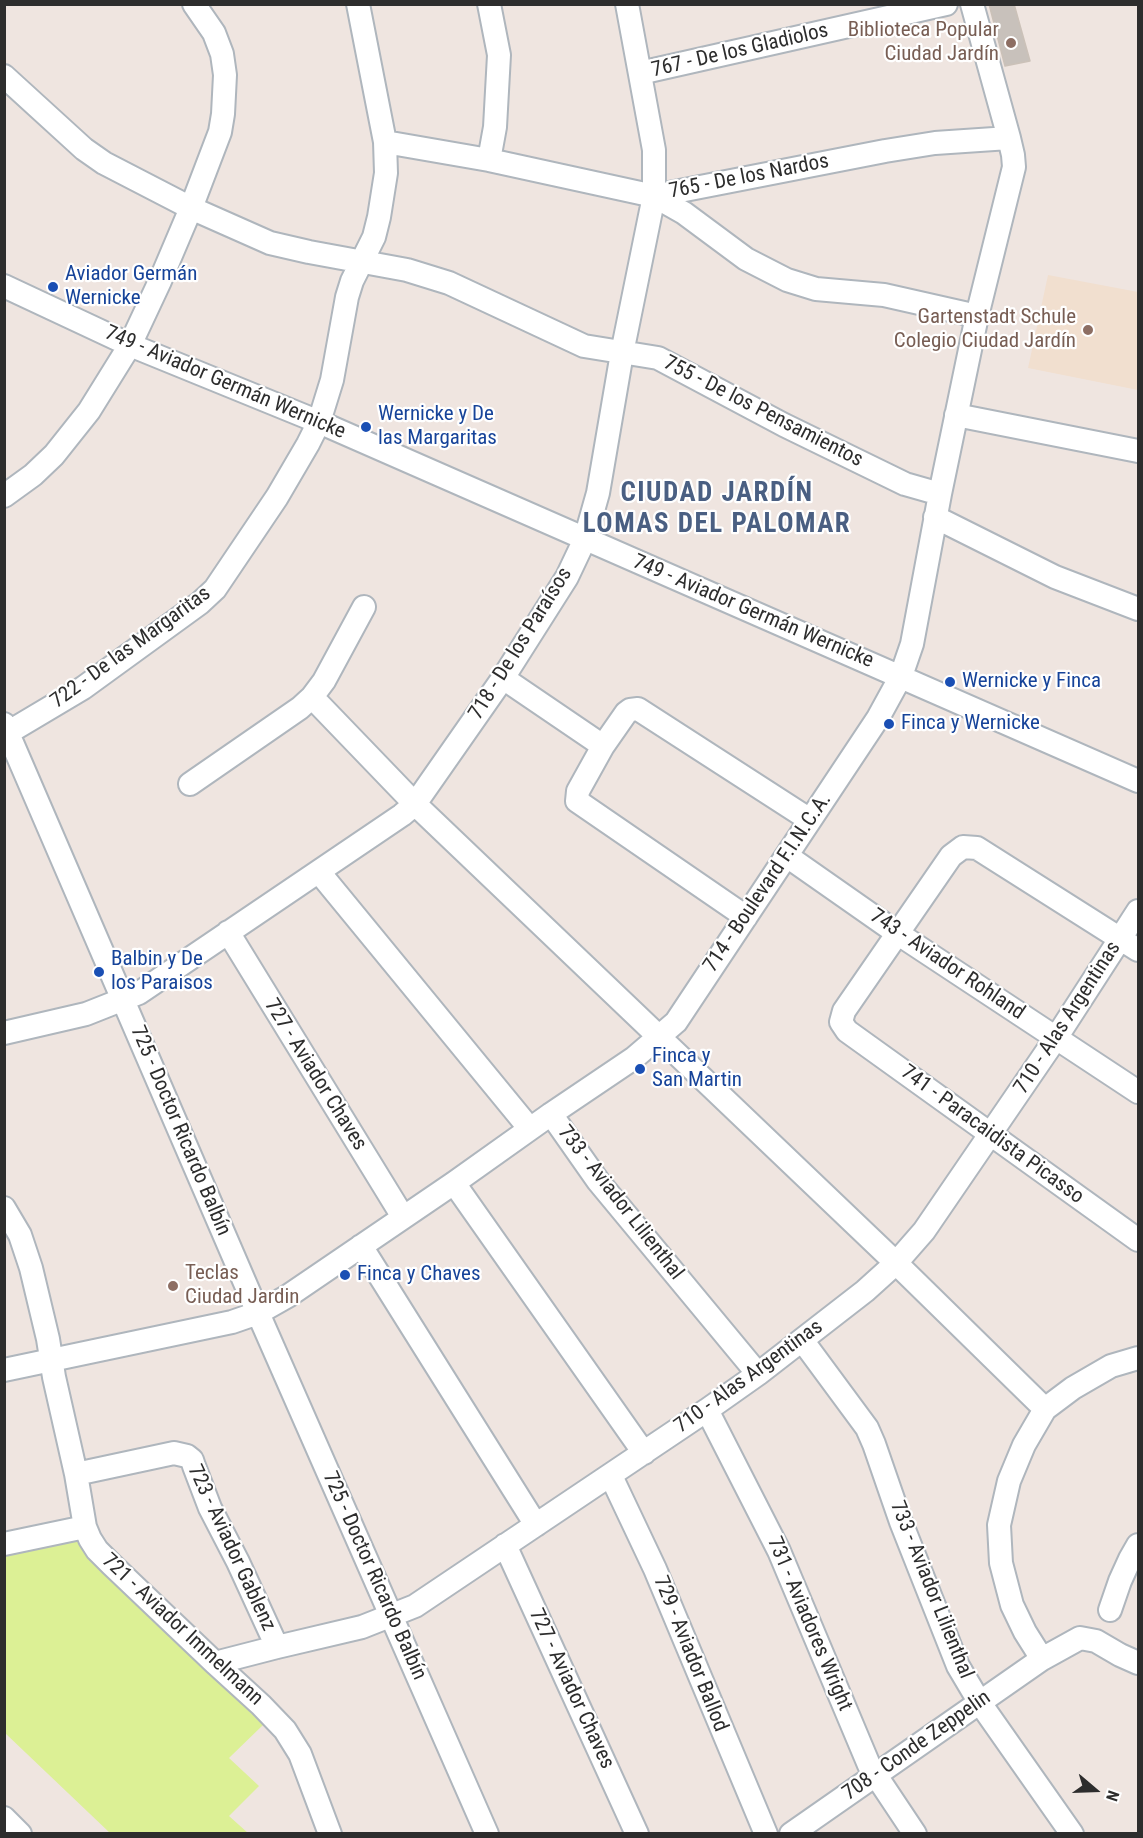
<!DOCTYPE html>
<html>
<head>
<meta charset="utf-8">
<style>
  body { margin:0 }
  #map { position:relative; width:1143px; height:1838px; overflow:hidden; background:#efe5e0; font-family:"Roboto Condensed",sans-serif }
  canvas { display:block }
  .frame { position:absolute; inset:0; border:6px solid #2d2d2d; pointer-events:none }
  .north { position:absolute; left:1065px; top:1760px; width:60px; height:60px; -webkit-text-stroke:4px #fff; paint-order:stroke; rotate:109deg; font-size:16px; font-weight:700; line-height:24px; text-align:center; color:#2d2d2d }
  .north::after { content:''; display:block; margin:auto; width:21px; height:27px; background:#2d2d2d; clip-path:polygon(50% 0,100% 100%,50% 72%,0 100%) }
</style>
</head>
<body>
<div id="map">
<canvas width="1143" height="1838"></canvas>
<div class="frame"></div>
<div class="north">N</div>
</div>
<script>
const ctx = document.querySelector('canvas').getContext('2d');
ctx.lineJoin = 'round';
function fillPath(path, color) {
  ctx.fillStyle = color;
  ctx.fill(path, 'evenodd');
}
function poly(rows) {
  const path = new Path2D();
  for (const r of rows) {
    path.moveTo(r[0], r[1]);
    for (let i = 2; i < r.length; i += 2) path.lineTo(r[i], r[i + 1]);
  }
  return path;
}
function stroke(path, color, width, dash) {
  ctx.strokeStyle = color;
  ctx.lineWidth = width;
  ctx.lineCap = dash ? 'butt' : 'round';
  ctx.setLineDash(dash || []);
  ctx.stroke(path);
}
function drawText(font, color, halo, rows, align = 'center') {
  ctx.font = font + ' "Roboto Condensed",sans-serif';
  ctx.lineWidth = 4.5;
  ctx.setLineDash([]);
  ctx.textBaseline = 'middle';
  ctx.strokeStyle = halo;
  ctx.fillStyle = color;
  for (const [text, x, y, turn = 0] of rows) {
    ctx.save();
    ctx.translate(x, y);
    ctx.rotate((+turn || 0) * Math.PI / 180);
    ctx.textAlign = isNaN(turn) ? turn : align;
    if (halo) ctx.strokeText(text, 0, 0);
    ctx.fillText(text, 0, 0);
    ctx.restore();
  }
}
const education = poly([
  [1048,275,1138,292,1138,390,1028,368]
]);
const pitch = poly([
  [78,1537,263,1725,229,1758,259,1786,229,1816,248,1833,110,1833,5,1733,4,1553]
]);
const building = poly([
  [989,4,1014,4,1030,61,1005,66,989,4]
]);
const minor = poly([
  [640,73,946,4],
  [4,76,84,149,104,163,191,208,270,243,309,252,407,270,449,283,584,346,658,358,784,425,905,484,940,494],
  [385,142,489,160,654,196,885,151,935,143,1009,138],
  [489,160,495,127,499,55,489,4],
  [654,196,684,213,746,259,787,280,816,289,884,295,977,316],
  [4,286,130,345,319,422,1138,781],
  [956,415,1138,451],
  [4,496,33,475,54,455,89,411,130,345,160,281,191,208,220,132,223,114,225,75,222,54,214,33,194,4],
  [935,517,1055,577,1138,609],
  [503,678,603,746],
  [312,697,415,804,896,1263,1045,1409],
  [4,724,258,1313,487,1834],
  [4,735,83,688,200,603,215,589,277,497,308,444,319,422,332,380,347,297,352,281,374,237,379,217,386,173,385,142,358,4],
  [190,784,300,708,312,697,324,681,364,607],
  [787,856,897,933,1138,1092],
  [319,872,530,1129],
  [746,917,577,801,578,791,603,746,626,713,630,710,638,709,810,820],
  [228,932,403,1217],
  [1138,950,977,848,963,847,951,856,844,1011,841,1022,847,1031,1138,1240],
  [4,1033,86,1014,139,993,402,815,415,804,503,678,567,577,585,539,598,493,622,353,654,196,654,150,627,4],
  [551,1114,598,1181,758,1374],
  [454,1183,644,1453],
  [4,1208,20,1235,31,1268,48,1339,54,1377,76,1474,85,1527,90,1539,97,1550,111,1564,215,1663,261,1705,285,1730,300,1754,330,1834],
  [361,1246,536,1525],
  [802,1340,867,1428,874,1444,901,1522,958,1666,980,1703,1072,1834],
  [1138,1358,1111,1366,1073,1388,1045,1409,1024,1445,1009,1481,999,1525,1001,1563,1012,1605,1025,1632,1042,1659,1080,1638,1096,1641,1120,1655,1138,1663],
  [4,1370,232,1322,258,1313,288,1296,454,1183,551,1114,634,1058,676,1022,878,718,901,676,912,644,940,494,977,316,1014,167,1013,155,1009,138,972,4],
  [707,1410,779,1551,869,1765,915,1834],
  [76,1474,174,1453,187,1456,192,1460,194,1466,210,1508,238,1562,277,1647],
  [611,1476,655,1569,766,1834],
  [4,1544,85,1527],
  [505,1545,637,1834],
  [1110,1610,1120,1581,1130,1559,1138,1545],
  [215,1663,277,1647,362,1627,415,1606,707,1410,758,1374,865,1291,896,1263,924,1231,1056,1038,1138,911],
  [4,1818,20,1834],
  [791,1834,1042,1659]
]);
const markers = [
  [1011,43,6,"#8d6e63"],
  [53,287,6,"#1a4fb4"],
  [1088,330,6,"#8d6e63"],
  [366,427,6,"#1a4fb4"],
  [950,682,6,"#1a4fb4"],
  [889,724,6,"#1a4fb4"],
  [99,972,6,"#1a4fb4"],
  [640,1069,6,"#1a4fb4"],
  [345,1275,6,"#1a4fb4"],
  [173,1286,6,"#8d6e63"]
];
const educationNames = [
  ["Biblioteca Popular",999,31],
  ["Ciudad Jardín",999,55],
  ["Gartenstadt Schule",1076,318],
  ["Colegio Ciudad Jardín",1076,342],
  ["Teclas",185,1274,"left"],
  ["Ciudad Jardin",185,1298,"left"]
];
const streetNames = [
  ["767 - De los Gladiolos",740,51,-13],
  ["765 - De los Nardos",749,177,-11],
  ["749 - Aviador Germán Wernicke",225,383,23],
  ["755 - De los Pensamientos",763,412,27],
  ["749 - Aviador Germán Wernicke",753,612,23],
  ["718 - De los Paraísos",521,644,-58],
  ["722 - De las Margaritas",131,648,-36],
  ["714 - Boulevard F.I.N.C.A.",768,883,-56],
  ["743 - Aviador Rohland",947,965,34],
  ["710 - Alas Argentinas",1068,1018,-57],
  ["727 - Aviador Chaves",315,1075,58],
  ["725 - Doctor Ricardo Balbín",180,1131,67],
  ["741 - Paracaidista Picasso",992,1135,36],
  ["733 - Aviador Lilienthal",620,1203,52],
  ["710 - Alas Argentinas",749,1377,-36],
  ["723 - Aviador Gablenz",231,1548,65],
  ["725 - Doctor Ricardo Balbín",374,1576,66],
  ["733 - Aviador Lilienthal",931,1590,68],
  ["731 - Aviadores Wright",809,1624,67],
  ["721 - Aviador Immelmann",182,1630,43],
  ["729 - Aviador Ballod",690,1654,68],
  ["727 - Aviador Chaves",571,1689,65],
  ["708 - Conde Zeppelin",917,1746,-35]
];
const transitNames = [
  ["Aviador Germán",65,275],
  ["Wernicke",65,299],
  ["Wernicke y De",378,415],
  ["las Margaritas",378,439],
  ["Wernicke y Finca",962,682],
  ["Finca y Wernicke",901,724],
  ["Balbin y De",111,960],
  ["los Paraisos",111,984],
  ["Finca y",652,1057],
  ["San Martin",652,1081],
  ["Finca y Chaves",357,1275]
];
const districtNames = [
  ["CIUDAD JARDÍN",717,494],
  ["LOMAS DEL PALOMAR",717,525]
];
fillPath(education, '#f1dfcf');
fillPath(pitch, '#dcf095');
fillPath(building, '#c8c1bb');
stroke(building, '#cbc1b8', 1.5);
stroke(minor, '#afb6bd', 26);
stroke(minor, '#fff', 22);
for (const [x, y, r, color] of markers) {
  const dot = new Path2D();
  dot.arc(x, y, r, 0, 2 * Math.PI);
  ctx.fillStyle = color;
  ctx.fill(dot);
  stroke(dot, '#fff', 2);
}
drawText('21px', '#785e54', '#fff', educationNames, 'right');
drawText('21px', '#2d2d2d', '#fff', streetNames);
drawText('21px', '#164399', '#fff', transitNames, 'left');
ctx.letterSpacing = '1.5px';
drawText('bold 27px', '#4a5f82', '#fff', districtNames);
ctx.letterSpacing = '0px';
</script>
</body>
</html>
